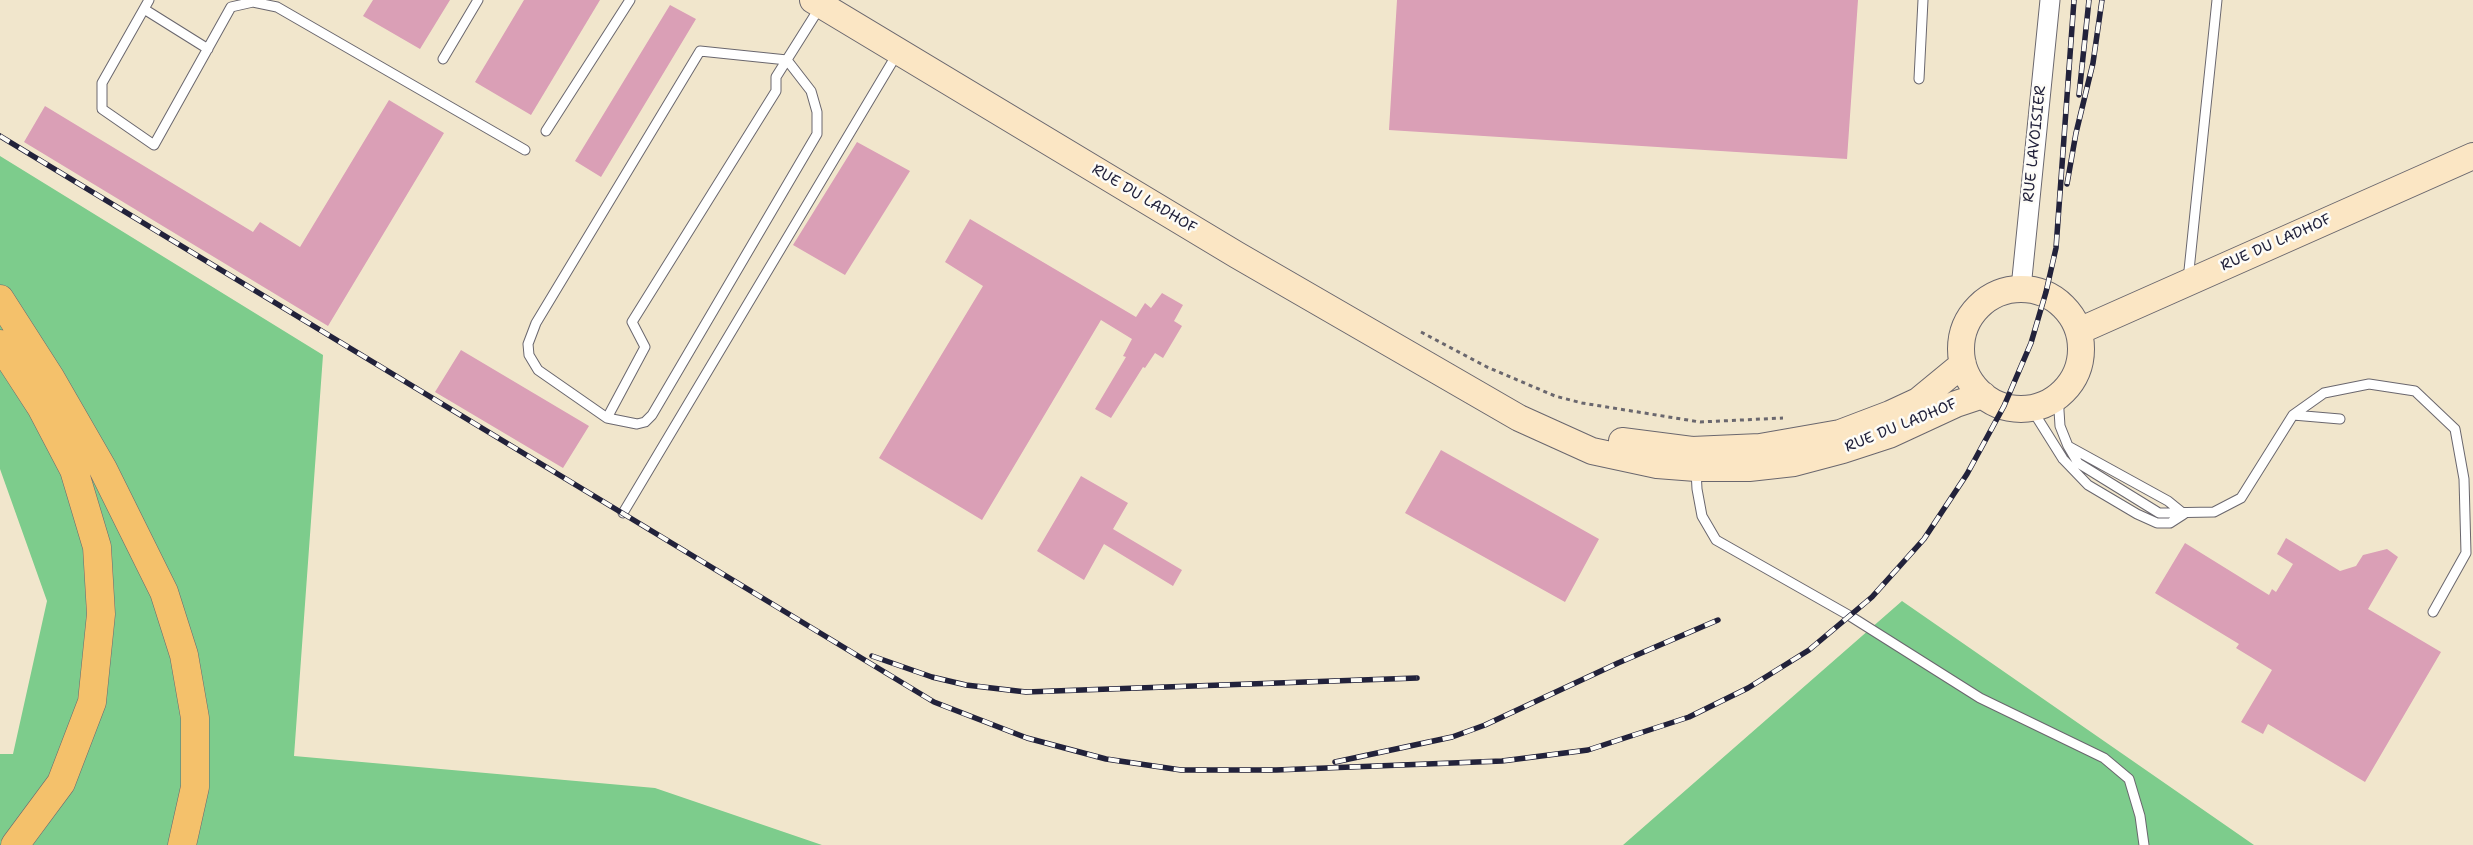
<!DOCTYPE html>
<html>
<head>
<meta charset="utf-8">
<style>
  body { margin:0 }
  canvas { display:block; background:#f1e6cc }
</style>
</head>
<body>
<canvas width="2473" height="845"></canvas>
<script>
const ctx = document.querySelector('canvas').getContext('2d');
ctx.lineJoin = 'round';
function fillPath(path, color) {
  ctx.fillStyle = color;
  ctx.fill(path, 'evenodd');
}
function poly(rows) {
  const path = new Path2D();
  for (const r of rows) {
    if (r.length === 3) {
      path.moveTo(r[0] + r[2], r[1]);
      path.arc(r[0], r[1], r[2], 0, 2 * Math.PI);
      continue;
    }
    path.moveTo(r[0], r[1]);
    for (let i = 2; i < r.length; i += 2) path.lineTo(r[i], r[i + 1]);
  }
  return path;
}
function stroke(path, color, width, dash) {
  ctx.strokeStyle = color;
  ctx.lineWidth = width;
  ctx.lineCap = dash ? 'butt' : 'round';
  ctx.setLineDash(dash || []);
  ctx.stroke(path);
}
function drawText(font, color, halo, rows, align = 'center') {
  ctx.font = font + ' "Shantell Sans",sans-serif';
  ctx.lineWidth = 5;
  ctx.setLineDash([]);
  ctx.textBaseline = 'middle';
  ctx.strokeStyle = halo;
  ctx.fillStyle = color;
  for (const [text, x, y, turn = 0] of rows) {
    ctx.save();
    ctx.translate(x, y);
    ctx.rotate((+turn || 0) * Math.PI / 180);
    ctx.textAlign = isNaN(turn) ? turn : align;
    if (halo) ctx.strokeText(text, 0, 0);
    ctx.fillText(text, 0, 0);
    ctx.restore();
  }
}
const green = poly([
  [0,156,323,355,294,756,655,788,822,845,0,845,0,754,13,754,47,601,0,469],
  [1902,601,2254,845,1623,845]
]);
const building = poly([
  [373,0,450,0,420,49,363,16],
  [524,0,600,0,531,115,475,82],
  [1397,0,1858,0,1847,159,1389,130],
  [670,5,696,19,601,177,575,161],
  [389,100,444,133,328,326,24,142,45,106,253,232,260,222,300,247],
  [857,142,910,171,845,275,793,245],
  [970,219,1136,317,1145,303,1151,308,1162,293,1183,305,1174,321,1182,326,1163,358,1155,353,1145,368,1143,367,1111,418,1095,409,1126,357,1123,356,1132,339,1101,320,982,520,879,458,983,286,945,262],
  [461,350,589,426,563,468,435,392],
  [1441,450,1599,539,1565,602,1405,513],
  [1081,476,1128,503,1113,529,1182,570,1173,586,1104,544,1084,580,1037,551],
  [2286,538,2340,571,2356,566,2363,555,2387,549,2398,557,2368,609,2441,652,2365,782,2268,724,2263,734,2241,722,2272,670,2236,648,2239,644,2155,593,2185,543,2269,595,2272,589,2276,592,2293,564,2277,554]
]);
const path = poly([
  [1421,332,1487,367,1555,396,1582,403,1700,422,1783,418]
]);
const service = poly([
  [149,0,102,83,102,109,154,145,231,7,253,2,277,7,525,150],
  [144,9,208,49],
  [700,51,787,60,811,91,817,112,817,134,652,415,645,422,637,424,607,418,538,370,529,355,528,344,536,323,700,51],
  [443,59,478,0],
  [1919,79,1923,0],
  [546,131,630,0],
  [2188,280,2217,0],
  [2058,395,2060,426,2068,446,2168,501,2184,514],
  [2031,408,2063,459,2088,485,2137,514,2157,523,2170,523,2184,514],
  [2293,415,2340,419],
  [607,418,645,347,632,322,776,91,776,77,820,7],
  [2068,446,2078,463,2159,513,2214,512,2241,498,2293,415,2324,393,2369,384,2415,391,2455,429,2464,479,2466,553,2433,612],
  [1696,470,1697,489,1702,516,1716,540,1850,616,1980,698,2104,758,2129,779,2140,816,2144,845],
  [623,513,897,54]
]);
const minor = poly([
  [2021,288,2050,0]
]);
const secondary = poly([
  [813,0,1237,255,1519,418,1592,451,1657,465,1696,468,1749,468,1794,463,1843,450,1889,435,1956,404,1983,395],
  [2021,349,60],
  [2079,331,2473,156],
  [1622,441,1692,450,1760,447,1840,433,1890,414,1918,401,1963,364]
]);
const motorway = poly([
  [0,299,50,377,103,469,164,592,184,655,195,718,195,787,182,845],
  [0,344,41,407,74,470,97,547,101,614,92,702,61,783,15,845]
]);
const rail = poly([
  [2079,95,2089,0],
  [0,136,934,702,1027,738,1106,759,1181,770,1276,770,1502,761,1588,750,1689,717,1748,688,1809,650,1872,597,1924,539,1967,474,2004,406,2031,343,2046,292,2056,248,2074,0],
  [2067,184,2076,133,2093,63,2102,0],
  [872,656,932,677,966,685,1026,692,1417,678],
  [1335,762,1452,737,1485,725,1618,663,1718,620]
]);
const streetNames = [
  ["RUE LAVOISIER",2035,144,-84],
  ["RUE DU LADHOF",1144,199,31],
  ["RUE DU LADHOF",2276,243,-24],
  ["RUE DU LADHOF",1901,426,-22]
];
fillPath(green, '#7dcc8c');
fillPath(building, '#da9fb6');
stroke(service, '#6a676e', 11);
stroke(minor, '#6a676e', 21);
stroke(secondary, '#6a676e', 28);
stroke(motorway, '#6a676e', 29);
stroke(path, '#6a676e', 3, [4, 4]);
stroke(service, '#fff', 9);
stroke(minor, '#fff', 19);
stroke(secondary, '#fbe6c4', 26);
stroke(motorway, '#f4c16b', 28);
stroke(rail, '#22223b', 5.5);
stroke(rail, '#fdfcf7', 4, [11]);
drawText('15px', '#22223b', '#fdfcf7', streetNames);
</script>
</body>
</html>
